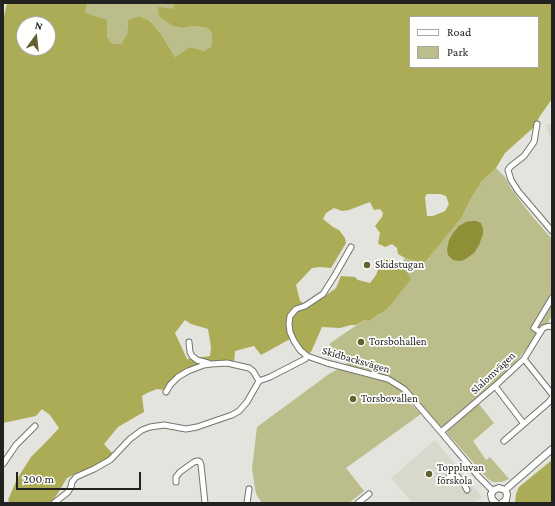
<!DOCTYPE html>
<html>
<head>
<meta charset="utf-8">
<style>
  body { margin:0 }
  #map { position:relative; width:555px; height:506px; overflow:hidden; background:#e3e4de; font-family:"Crimson Pro",serif }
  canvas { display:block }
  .frame { position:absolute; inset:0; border:4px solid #222220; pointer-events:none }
  .legend { position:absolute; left:409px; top:16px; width:130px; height:52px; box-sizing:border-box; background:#fffffe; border:1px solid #a7a7a5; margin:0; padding:5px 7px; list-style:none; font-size:12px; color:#222220 }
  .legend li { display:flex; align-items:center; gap:8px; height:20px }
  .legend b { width:20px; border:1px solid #a7a7a5 }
  .north { position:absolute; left:16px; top:16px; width:40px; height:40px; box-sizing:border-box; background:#fffffe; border:1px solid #a7a7a5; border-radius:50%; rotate:15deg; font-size:11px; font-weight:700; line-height:16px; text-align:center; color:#222220 }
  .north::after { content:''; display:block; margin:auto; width:14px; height:18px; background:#62622f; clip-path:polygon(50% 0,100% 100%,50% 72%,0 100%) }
  .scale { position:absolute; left:16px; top:472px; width:125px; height:18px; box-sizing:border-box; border:2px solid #222220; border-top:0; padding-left:5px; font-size:12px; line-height:14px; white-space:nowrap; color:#222220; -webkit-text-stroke:3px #fffffe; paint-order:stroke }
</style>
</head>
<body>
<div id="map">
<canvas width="555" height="506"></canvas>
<div class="frame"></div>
<ul class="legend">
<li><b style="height:5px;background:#fff"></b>Road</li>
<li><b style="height:11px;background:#bbbd8a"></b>Park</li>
</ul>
<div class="north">N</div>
<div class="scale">200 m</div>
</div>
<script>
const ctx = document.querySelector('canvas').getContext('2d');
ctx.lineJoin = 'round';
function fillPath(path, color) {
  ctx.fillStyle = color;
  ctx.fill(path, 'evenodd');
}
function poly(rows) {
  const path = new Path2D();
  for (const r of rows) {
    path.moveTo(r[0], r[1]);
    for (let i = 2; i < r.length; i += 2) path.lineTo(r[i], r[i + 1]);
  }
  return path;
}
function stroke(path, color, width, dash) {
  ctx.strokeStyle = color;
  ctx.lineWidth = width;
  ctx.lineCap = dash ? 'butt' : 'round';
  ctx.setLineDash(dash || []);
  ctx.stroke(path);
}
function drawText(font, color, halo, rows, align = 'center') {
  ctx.font = font + ' "Crimson Pro",serif';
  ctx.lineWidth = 3.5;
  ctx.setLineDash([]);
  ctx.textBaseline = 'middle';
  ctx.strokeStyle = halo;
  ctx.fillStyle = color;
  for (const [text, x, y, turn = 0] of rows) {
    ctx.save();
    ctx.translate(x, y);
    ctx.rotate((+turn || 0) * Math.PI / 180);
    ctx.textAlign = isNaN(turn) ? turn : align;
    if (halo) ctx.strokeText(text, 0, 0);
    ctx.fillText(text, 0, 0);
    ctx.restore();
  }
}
const built = poly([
  [552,123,552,143,546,125],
  [435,440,482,497,474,503,412,503,391,478]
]);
const green = poly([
  [121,3,175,3,174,10,173,26,183,28,193,26,208,28,212,34,212,46,204,51,190,47,175,57,161,34,150,21,139,16,128,20,127,34,121,44,112,44,85,13,87,4,121,4],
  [496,168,505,177,510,187,531,215,552,239,552,315,547,324,541,327,535,338,519,358,504,375,443,426,440,427,413,396,408,401,421,414,346,468,364,491,349,503,262,503,256,494,252,469,257,427,329,374,347,364,329,344,364,320,369,321,380,314,406,271,400,266,405,258,424,262,462,217,470,200,482,181],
  [478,403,494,423,473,441,486,460,490,457,509,479,502,482,493,482,488,479,447,433,448,430,457,422]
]);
const forest = poly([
  [7,3,121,3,121,4,87,4,85,13,107,20,107,37,112,44,121,44,127,34,128,20,139,16,150,21,161,34,175,57,190,47,204,51,212,46,212,34,208,28,193,26,183,28,173,26,159,16,158,7,173,9,175,3,552,3,552,99,540,116,534,127,505,153,496,168,482,181,470,200,462,217,424,263,405,258,398,254,397,248,392,244,385,247,379,244,378,243,380,233,375,226,382,217,383,213,380,209,374,210,370,202,349,210,342,211,334,208,326,213,323,219,333,227,339,230,345,238,346,243,331,268,319,267,312,268,296,285,300,301,310,307,336,288,341,276,355,277,358,280,370,283,376,275,382,259,391,259,406,271,411,279,387,309,369,321,364,320,356,325,351,325,340,328,322,327,311,352,305,357,290,339,261,355,254,346,235,351,234,364,211,362,174,378,164,390,157,389,147,393,142,396,144,412,118,427,104,444,113,454,107,460,95,468,75,474,67,478,58,493,51,503,10,503,8,500,17,479,31,457,47,441,59,428,50,415,42,409,36,416,3,423,3,21],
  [410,17,538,17,538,67,410,67],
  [24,24,48,24,48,48,24,48],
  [427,194,440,194,446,196,449,204,445,211,433,216,427,216,425,197],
  [185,320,191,324,208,329,211,347,210,356,187,359,175,333],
  [552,460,552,503,515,503,516,494,519,487]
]);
const water = poly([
  [472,221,476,221,481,223,483,229,483,234,479,245,474,253,464,260,459,261,453,260,448,255,447,250,449,240,453,233,459,226,466,222]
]);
const minor = poly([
  [537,124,534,142,524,156,510,167,508,170,511,180,518,191,552,231],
  [351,247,335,275,323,294,305,306,296,309,290,316,289,324,290,332,294,341,300,350,307,356,327,363,388,379,404,389,441,432,478,476,493,491],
  [540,332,534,328,552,298],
  [189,342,190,352,192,356,197,360,208,363],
  [524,359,552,394],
  [495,386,524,424],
  [166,392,170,385,178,377,188,371,204,365,211,364,227,363,249,368,253,371,259,381],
  [441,432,495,386,524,359,543,328,549,326,552,327],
  [504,441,549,402,552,398],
  [3,464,16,445,35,426],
  [454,473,464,484,467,490],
  [448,478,467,463],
  [176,482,176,477,180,472,194,462,198,461,200,462,201,465,205,503],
  [54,503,68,492,71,487,72,482,76,477,94,469,110,460,130,439,142,430,150,427,164,425,186,429,197,427,232,415,239,411,247,402,259,381,270,377,305,359,307,356],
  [247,503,249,489],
  [358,503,369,494]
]);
const tertiary = poly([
  [505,490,552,449],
  [496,503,492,499,491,494,494,490,499,488,505,490,507,494,506,500,502,503]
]);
const markers = [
  [367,265,4,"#62622f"],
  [361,342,4,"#62622f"],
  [353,399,4,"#62622f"],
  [429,474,4,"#62622f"]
];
const poiNames = [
  ["Skidstugan",375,265],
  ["Torsbohallen",369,342],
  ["Torsbovallen",361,399],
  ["Toppluvan",437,468],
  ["förskola",437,481]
];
const streetNames = [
  ["Skidbacksvägen",356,360,16],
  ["Slalomvägen",493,373,-43]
];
fillPath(built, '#d8d9cc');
fillPath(green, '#bbbd8a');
fillPath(forest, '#abac55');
fillPath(water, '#8f8f38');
stroke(minor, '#74746f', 7);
stroke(tertiary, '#74746f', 8);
stroke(minor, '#fff', 5);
stroke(tertiary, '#fff', 6);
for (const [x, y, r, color] of markers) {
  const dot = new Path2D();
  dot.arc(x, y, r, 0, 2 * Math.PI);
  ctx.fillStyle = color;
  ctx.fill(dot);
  stroke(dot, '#fffffe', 1.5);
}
drawText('11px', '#222220', '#fffffe', poiNames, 'left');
drawText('11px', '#222220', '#fffffe', streetNames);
</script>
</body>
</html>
